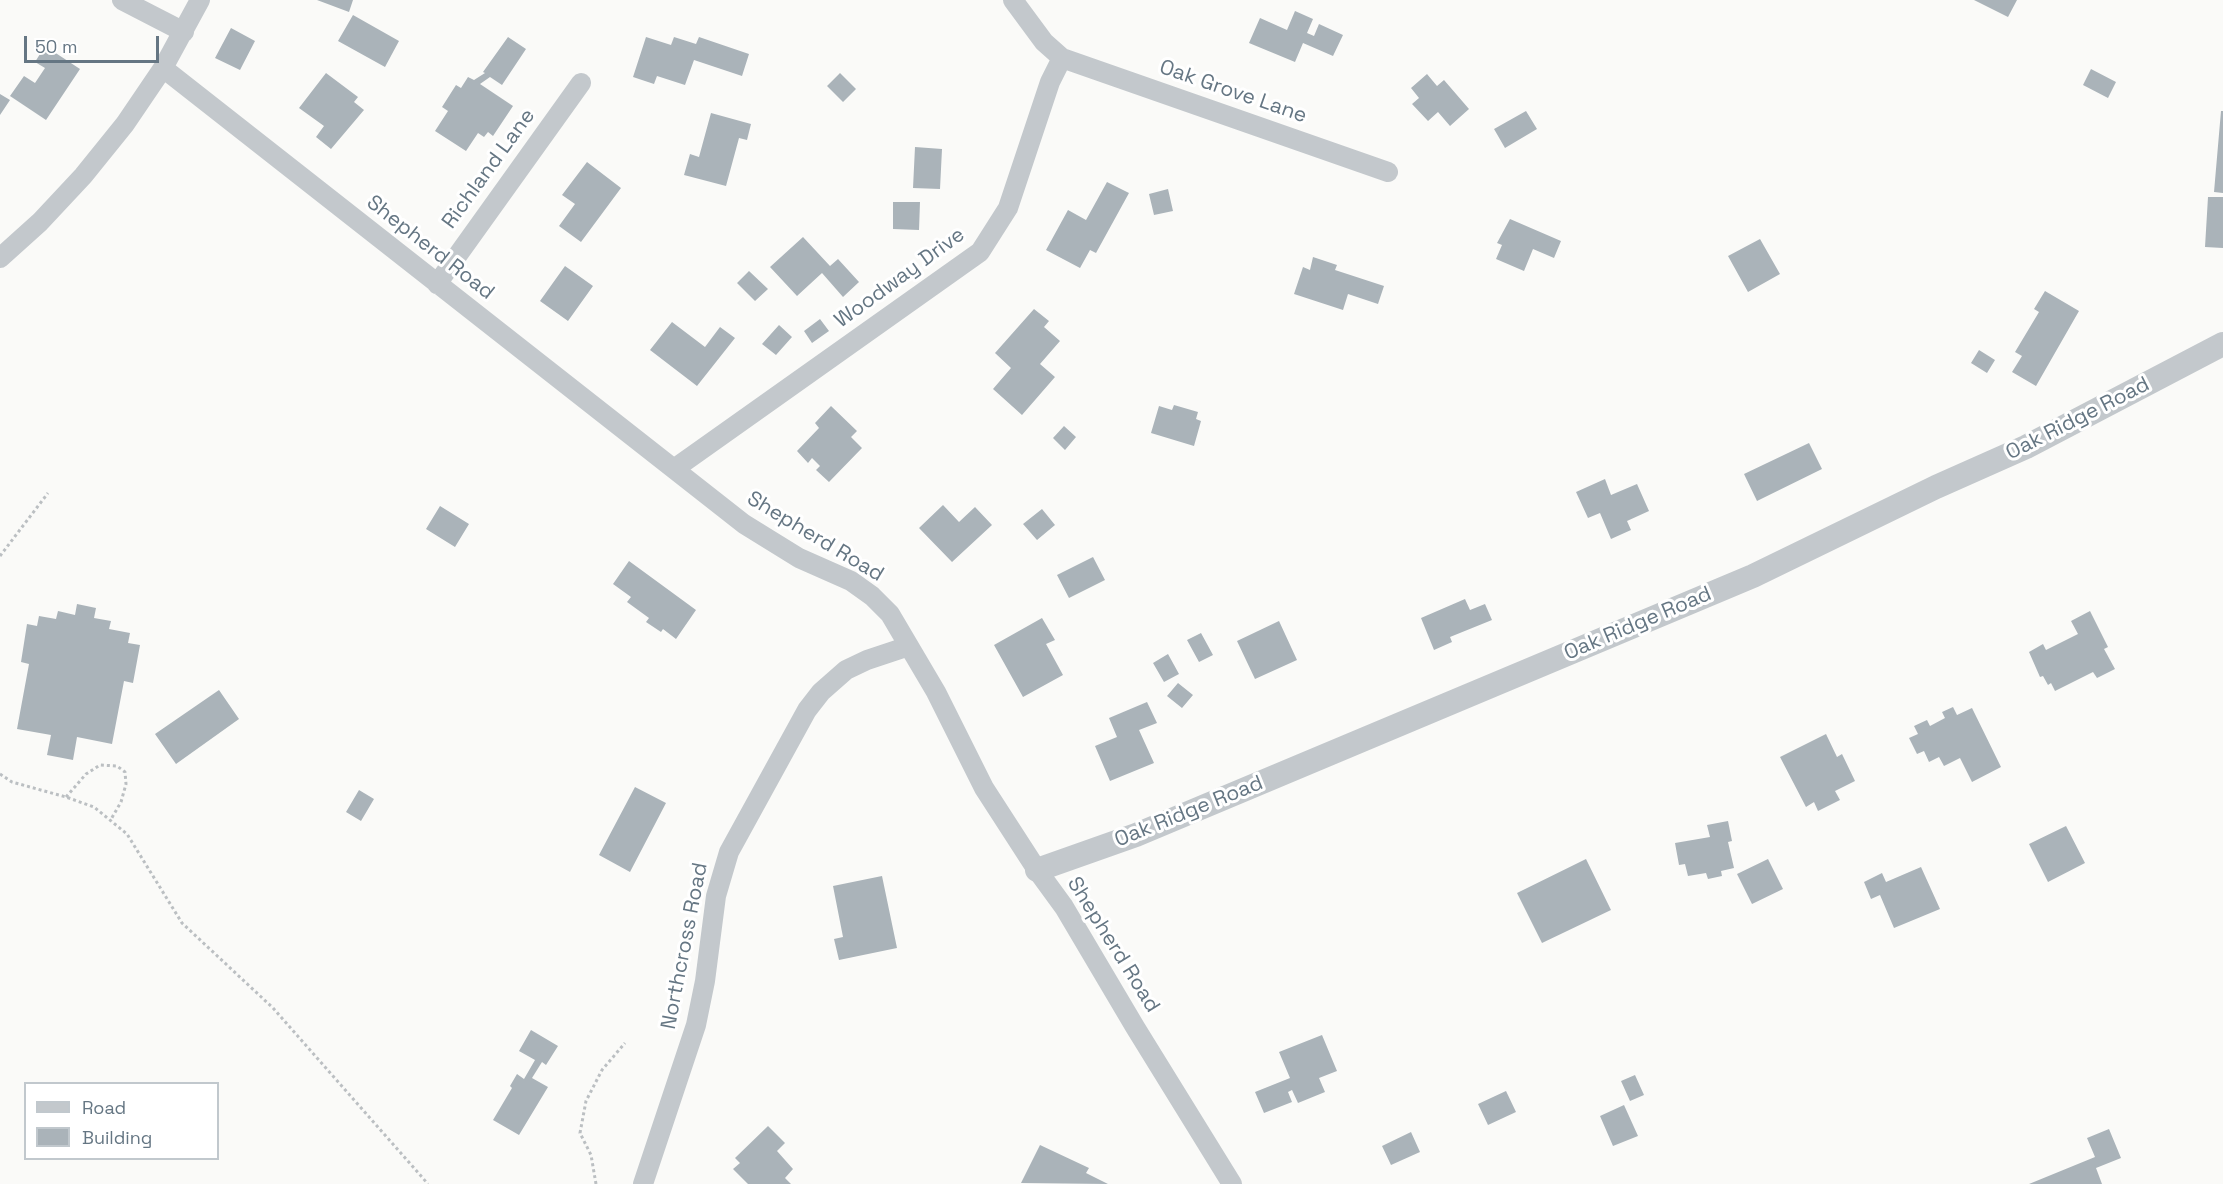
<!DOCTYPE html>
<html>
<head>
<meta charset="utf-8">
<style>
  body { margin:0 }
  #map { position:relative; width:2223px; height:1184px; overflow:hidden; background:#fafaf8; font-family:"Space Grotesk",sans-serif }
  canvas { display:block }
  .legend { position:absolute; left:24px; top:1082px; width:195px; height:78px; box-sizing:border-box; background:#fff; border:2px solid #c1c8cd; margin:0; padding:8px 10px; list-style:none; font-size:18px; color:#657683 }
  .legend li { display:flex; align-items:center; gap:12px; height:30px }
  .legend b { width:30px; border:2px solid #c1c8cd }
  .scale { position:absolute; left:24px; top:36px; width:135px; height:27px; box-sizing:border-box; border:3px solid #657683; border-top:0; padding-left:8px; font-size:18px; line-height:21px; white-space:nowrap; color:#657683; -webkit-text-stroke:4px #fff; paint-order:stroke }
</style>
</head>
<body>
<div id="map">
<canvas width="2223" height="1184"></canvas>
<ul class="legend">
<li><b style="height:8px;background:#c3c8cc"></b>Road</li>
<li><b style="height:16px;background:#aab3b9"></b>Building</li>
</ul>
<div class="scale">50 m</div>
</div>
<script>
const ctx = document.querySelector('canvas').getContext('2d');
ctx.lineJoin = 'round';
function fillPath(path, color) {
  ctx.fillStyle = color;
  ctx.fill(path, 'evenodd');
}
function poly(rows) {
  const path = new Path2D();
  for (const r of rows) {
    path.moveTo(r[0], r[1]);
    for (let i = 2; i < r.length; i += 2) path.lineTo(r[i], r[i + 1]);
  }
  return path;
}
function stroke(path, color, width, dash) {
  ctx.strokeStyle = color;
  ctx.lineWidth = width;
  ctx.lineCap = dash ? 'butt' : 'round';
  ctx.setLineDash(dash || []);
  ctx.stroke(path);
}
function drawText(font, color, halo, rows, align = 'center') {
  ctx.font = font + ' "Space Grotesk",sans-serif';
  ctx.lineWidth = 6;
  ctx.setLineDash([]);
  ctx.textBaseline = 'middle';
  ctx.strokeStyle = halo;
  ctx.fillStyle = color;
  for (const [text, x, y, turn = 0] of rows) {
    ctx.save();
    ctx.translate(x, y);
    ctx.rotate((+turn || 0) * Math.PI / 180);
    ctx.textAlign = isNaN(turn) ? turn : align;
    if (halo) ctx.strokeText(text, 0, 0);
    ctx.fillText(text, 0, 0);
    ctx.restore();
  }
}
const building = poly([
  [317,0,353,0,349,12],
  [1974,0,2017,0,2008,17],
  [1295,11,1313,19,1307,33,1314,36,1319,24,1343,35,1333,56,1303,43,1295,62,1249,43,1260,18,1287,30],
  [353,15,399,41,385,67,338,41],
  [231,28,255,41,240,70,215,58],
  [508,37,526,49,502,85,490,77,480,84,513,106,493,136,488,132,484,137,478,133,466,151,435,131,448,111,442,107,456,85,461,88,468,77,474,80,485,73,483,72],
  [646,37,671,45,674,37,696,44,699,37,749,54,742,76,694,60,685,85,657,76,654,84,633,77],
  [45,46,80,69,46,120,10,96,24,76,35,83,45,68,35,62],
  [2091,69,2116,82,2108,98,2083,85],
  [326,73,358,97,354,102,364,110,331,149,316,137,324,126,299,108],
  [840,73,856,89,843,102,827,86],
  [1427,74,1437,86,1444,80,1469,109,1450,126,1438,112,1428,121,1412,104,1419,98,1411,88],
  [0,94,10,100,0,115],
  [1526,111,1537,129,1505,148,1494,129],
  [2221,111,2223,111,2223,193,2214,192],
  [711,113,751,124,747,140,739,138,726,186,684,175,690,154,699,157],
  [915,147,942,149,940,189,913,188],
  [587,162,621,188,581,242,559,226,575,204,562,195],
  [1107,182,1129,193,1096,253,1090,250,1080,268,1046,250,1068,210,1086,220],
  [1168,189,1173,211,1154,215,1149,194],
  [2208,197,2223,197,2223,248,2205,247],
  [893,202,920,202,919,230,893,229],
  [1510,219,1561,241,1554,258,1533,249,1524,271,1496,259,1502,245,1497,243],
  [803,237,830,266,838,259,859,282,843,297,822,273,797,296,770,267],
  [1760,239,1780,274,1748,292,1728,256],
  [1313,257,1337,265,1335,270,1384,286,1378,304,1348,294,1343,310,1294,294,1303,267,1310,270],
  [565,266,593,286,568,321,540,301],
  [749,271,768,289,755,301,737,283],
  [2045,291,2079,311,2036,386,2012,372,2022,356,2015,352,2039,312,2034,309],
  [1034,309,1049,321,1044,327,1060,341,1040,364,1055,377,1022,415,993,389,1011,368,995,353],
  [820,319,829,331,812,343,804,331],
  [672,322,705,347,720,327,735,338,697,386,650,350],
  [779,325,792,337,776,355,762,344],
  [1979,350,1995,360,1987,373,1971,363],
  [1174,405,1198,412,1196,419,1201,421,1194,446,1151,433,1159,406,1172,410],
  [831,406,857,431,851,437,862,448,829,482,816,470,820,466,812,458,808,463,797,451,819,428,815,423],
  [1064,426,1076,437,1065,450,1053,438],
  [1809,443,1822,469,1757,501,1744,474],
  [1605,479,1611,495,1637,484,1649,511,1627,521,1631,530,1611,539,1600,513,1588,518,1576,492],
  [943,505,959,522,975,507,992,525,952,562,919,528],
  [440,506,469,524,455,547,426,529],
  [1042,509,1055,525,1037,540,1023,524],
  [1093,557,1105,580,1069,598,1057,575],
  [629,561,696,610,676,639,663,629,661,632,646,622,649,618,627,602,631,597,613,584],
  [1465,599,1470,610,1485,604,1492,620,1450,637,1452,642,1434,650,1421,618],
  [77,604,96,608,94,618,111,621,109,629,130,633,128,643,140,645,133,683,124,681,112,744,77,737,73,760,47,755,51,735,17,729,29,664,21,662,27,624,37,626,39,616,56,619,58,611,75,615],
  [2090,611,2108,647,2104,649,2115,669,2097,678,2093,672,2055,691,2051,683,2048,685,2043,676,2040,677,2029,652,2043,644,2046,650,2078,634,2071,621],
  [1042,618,1055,640,1046,644,1063,675,1023,697,994,645],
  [1279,621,1297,660,1255,679,1237,641],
  [1201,633,1213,655,1199,662,1187,640],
  [1168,654,1179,674,1164,682,1153,663],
  [1178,683,1193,695,1182,708,1167,696],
  [219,690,239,719,176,764,155,734],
  [1147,702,1157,723,1139,730,1154,763,1110,781,1095,746,1117,737,1109,718],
  [1953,707,1957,715,1972,708,2001,767,1972,782,1960,758,1944,766,1939,757,1929,762,1924,751,1917,754,1909,738,1918,734,1914,726,1927,720,1930,726,1945,718,1942,712],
  [1826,734,1837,757,1842,754,1855,781,1835,791,1840,800,1818,811,1814,802,1806,807,1780,757],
  [635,787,666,803,630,872,599,855],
  [359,790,374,799,361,821,346,812],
  [1728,821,1732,841,1728,842,1734,868,1721,871,1722,876,1708,879,1706,873,1688,876,1685,864,1679,865,1675,843,1710,837,1707,825],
  [2066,826,2085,863,2048,882,2029,844],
  [1586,859,1611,910,1542,943,1517,893],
  [1768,859,1783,889,1752,904,1737,874],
  [1921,867,1940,909,1894,928,1880,895,1871,899,1864,882,1882,873,1886,882],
  [882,876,897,948,839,960,834,939,843,937,833,886],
  [531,1030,558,1046,546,1065,542,1062,532,1078,548,1087,519,1135,493,1120,512,1088,510,1086,517,1074,524,1079,535,1060,519,1051],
  [1322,1035,1337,1071,1319,1078,1325,1092,1298,1103,1292,1090,1288,1092,1292,1102,1264,1113,1255,1092,1290,1078,1279,1052],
  [1635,1075,1644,1095,1630,1101,1621,1081],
  [1506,1091,1516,1112,1488,1125,1478,1104],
  [1624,1105,1638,1136,1613,1146,1600,1116],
  [768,1126,785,1143,777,1151,793,1169,785,1178,791,1184,748,1184,733,1169,740,1163,735,1158],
  [2109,1129,2121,1158,2096,1168,2102,1184,2029,1184,2095,1157,2087,1138],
  [1411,1132,1420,1152,1391,1165,1382,1146],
  [1040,1145,1089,1168,1086,1173,1108,1184,1021,1183]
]);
const path = poly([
  [0,556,48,493],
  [0,774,12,782,66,797,94,807,127,834,182,923,273,1008,428,1184],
  [66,797,86,774,100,765,117,766,125,772,126,784,121,802,110,821],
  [596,1184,591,1155,580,1133,586,1101,602,1070,625,1043]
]);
const minor = poly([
  [122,0,184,32],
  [1013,0,1044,42,1062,58,1388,172],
  [163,68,744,524,799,558,851,581,872,596,890,614,936,692,984,788,1037,870,1064,907,1135,1027,1232,1184],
  [0,258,40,222,83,176,125,124,163,68,200,0],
  [437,284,581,83],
  [674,469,980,252,1008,208,1050,82,1062,58],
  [643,1184,696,1025,705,981,716,896,729,852,807,710,821,692,846,670,867,660,909,646]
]);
const tertiary = poly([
  [1037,870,1136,835,1753,576,1936,487,2026,447,2223,344]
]);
const streetNames = [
  ["Oak Grove Lane",1233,92,19],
  ["Richland Lane",489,169,-54],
  ["Shepherd Road",430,248,38],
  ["Woodway Drive",900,278,-36],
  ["Oak Ridge Road",2078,419,-27],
  ["Shepherd Road",815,537,31],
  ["Oak Ridge Road",1638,624,-23],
  ["Oak Ridge Road",1189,812,-22],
  ["Shepherd Road",1113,945,58],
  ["Northcross Road",685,946,-79]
];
fillPath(building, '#aab3b9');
stroke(path, '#bbbfc2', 3, [3, 3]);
stroke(minor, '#c3c8cc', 20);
stroke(tertiary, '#c3c8cc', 24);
drawText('21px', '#657683', '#fff', streetNames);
</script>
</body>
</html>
